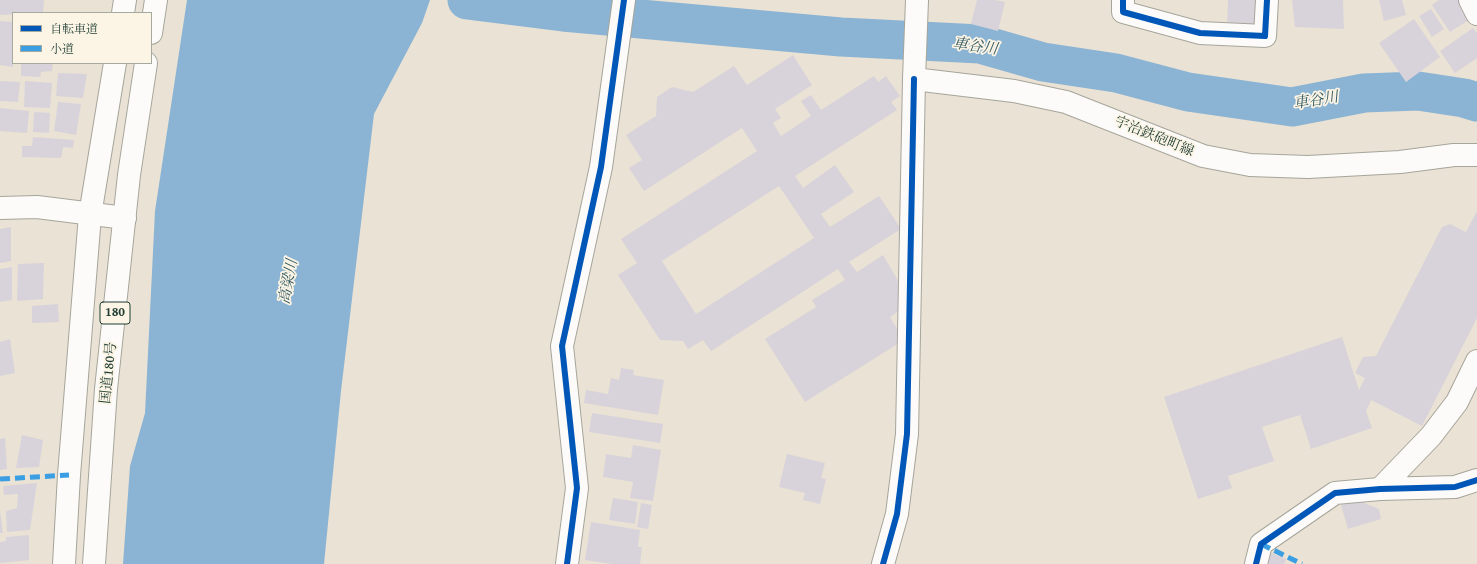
<!DOCTYPE html>
<html>
<head>
<meta charset="utf-8">
<style>
  body { margin:0 }
  #map { position:relative; width:1477px; height:564px; overflow:hidden; background:#eae2d4; font-family:"Gentium Book Plus","Noto Serif JP",serif }
  canvas { display:block }
  .legend { position:absolute; left:12px; top:12px; width:140px; height:52px; box-sizing:border-box; background:#fcf5e5; border:1px solid #a4ab9e; margin:0; padding:5px 7px; list-style:none; font-size:12px; color:#1f3d34 }
  .legend li { display:flex; align-items:center; gap:8px; height:20px }
  .legend b { width:20px; border:1px solid #a4ab9e }
</style>
</head>
<body>
<div id="map">
<canvas width="1477" height="564"></canvas>
<ul class="legend">
<li><b style="height:5px;background:#0057b8"></b>自転車道</li>
<li><b style="height:5px;background:#3c9ee2"></b>小道</li>
</ul>
</div>
<script>
const ctx = document.querySelector('canvas').getContext('2d');
ctx.lineJoin = 'round';
function fillPath(path, color) {
  ctx.fillStyle = color;
  ctx.fill(path, 'evenodd');
}
function poly(rows) {
  const path = new Path2D();
  for (const r of rows) {
    path.moveTo(r[0], r[1]);
    for (let i = 2; i < r.length; i += 2) path.lineTo(r[i], r[i + 1]);
  }
  return path;
}
function stroke(path, color, width, dash) {
  ctx.strokeStyle = color;
  ctx.lineWidth = width;
  ctx.lineCap = dash ? 'butt' : 'round';
  ctx.setLineDash(dash || []);
  ctx.stroke(path);
}
function drawText(font, color, halo, rows, align = 'center') {
  ctx.font = font + ' "Gentium Book Plus","Noto Serif JP",serif';
  ctx.lineWidth = 3.5;
  ctx.setLineDash([]);
  ctx.textBaseline = 'middle';
  ctx.strokeStyle = halo;
  ctx.fillStyle = color;
  for (const [text, x, y, turn = 0] of rows) {
    ctx.save();
    ctx.translate(x, y);
    ctx.rotate((+turn || 0) * Math.PI / 180);
    ctx.textAlign = isNaN(turn) ? turn : align;
    if (halo) ctx.strokeText(text, 0, 0);
    ctx.fillText(text, 0, 0);
    ctx.restore();
  }
}
const water = poly([
  [187,0,430,0,422,23,374,114,341,391,324,564,123,564,130,466,145,413,155,211]
]);
const river = poly([
  [467,0,563,12,841,37,980,44,1043,62,1116,73,1188,92,1292,107,1364,93,1418,91,1464,98,1477,102]
]);
const building = poly([
  [0,0,44,0,43,13,0,15],
  [977,0,995,0,1005,2,998,31,971,24],
  [1228,0,1260,0,1259,30,1227,28],
  [1292,0,1343,0,1344,29,1295,27],
  [1379,0,1402,0,1406,15,1384,21],
  [1439,0,1460,0,1472,18,1450,32,1432,5],
  [1431,9,1444,29,1432,37,1419,16],
  [1414,19,1440,57,1406,82,1379,43],
  [0,21,13,22,13,67,0,65],
  [1473,28,1477,33,1477,58,1455,73,1440,51],
  [793,55,812,85,775,109,781,118,773,123,781,136,811,116,801,101,811,95,821,110,874,76,878,82,886,76,900,96,891,102,897,110,795,176,803,188,835,165,854,192,821,214,830,227,879,196,901,229,849,262,857,272,883,255,897,279,903,308,890,317,904,340,805,402,765,339,816,307,812,300,845,280,838,269,711,351,703,340,688,349,683,341,660,340,618,275,637,263,621,239,757,151,742,128,644,191,629,168,642,160,626,135,656,116,657,97,672,87,693,92,734,66,747,85],
  [779,186,814,238,696,314,662,261],
  [21,63,53,63,52,71,41,72,40,77,21,76],
  [58,73,87,74,83,98,56,96],
  [0,81,20,82,18,102,0,101],
  [25,81,52,83,50,108,24,107],
  [58,102,81,104,76,135,54,131],
  [0,108,29,111,27,133,0,131],
  [34,112,50,113,49,133,33,132],
  [33,137,74,140,73,148,63,147,61,158,22,157,22,146,32,146],
  [1477,211,1477,318,1422,426,1371,400,1366,411,1372,428,1311,449,1300,415,1262,427,1274,461,1228,476,1232,488,1198,499,1164,397,1342,337,1359,390,1365,378,1355,373,1363,357,1376,356,1442,227,1450,224,1466,232],
  [11,227,11,261,0,263,0,229],
  [44,263,43,299,17,301,18,264],
  [12,267,12,300,0,302,0,269],
  [58,304,59,322,32,323,32,306],
  [10,339,15,373,0,376,0,342],
  [621,368,634,370,633,375,664,380,658,415,584,403,586,390,608,394,611,378,619,380],
  [592,413,663,424,660,443,589,432],
  [22,435,43,440,39,467,16,468],
  [5,438,7,469,0,470,0,439],
  [633,445,661,450,653,501,630,498,633,482,603,477,606,454,631,458],
  [787,454,825,463,821,478,826,479,820,504,803,500,805,493,779,487],
  [37,483,30,530,7,532,6,511,17,508,18,494,4,495,3,486],
  [613,498,638,502,635,524,609,520],
  [1357,500,1379,509,1381,519,1348,529,1341,505],
  [641,503,652,505,648,529,637,527],
  [0,511,3,533,0,533],
  [591,522,640,530,638,547,642,547,640,564,612,564,585,560],
  [29,535,29,560,0,563,0,542,6,541,6,537],
  [1271,553,1286,559,1284,564,1267,564]
]);
const minor = poly([
  [1123,0,1123,12,1200,33,1265,36,1267,0],
  [1470,0,1477,14],
  [0,208,37,207,125,218],
  [1380,489,1431,436,1457,402,1477,361],
  [567,564,577,488,562,346,601,167,624,0],
  [883,564,897,514,907,434,914,79],
  [1256,564,1261,544,1335,493,1380,489,1455,487,1477,480]
]);
const major = poly([
  [917,0,914,79,1014,91,1066,102,1203,156,1250,165,1308,167,1400,162,1454,155,1477,155]
]);
const highway = poly([
  [123,13,125,0],
  [151,33,156,0],
  [64,564,69,475,90,215,115,63],
  [94,564,106,389,129,175,146,63]
]);
const quiet = poly([
  [0,479,69,475],
  [1261,544,1302,564]
]);
const cycleway = poly([
  [1123,0,1123,12,1200,33,1265,36,1267,0],
  [567,564,577,488,562,346,601,167,624,0],
  [883,564,897,514,907,434,914,79],
  [1256,564,1261,544,1335,493,1380,489,1455,487,1477,480]
]);
const shields = [
  [115,313,30]
];
const shieldNames = [
  ["180",115,313]
];
const streetNames = [
  ["宇治鉄砲町線",1154,137,22],
  ["国道180号",109,373,-84]
];
const waterNames = [
  ["車谷川",975,47,8],
  ["車谷川",1316,101,-9],
  ["高梁川",289,282,-79]
];
fillPath(water, '#8bb4d4');
stroke(river, '#8bb4d4', 39);
fillPath(building, '#d8d3da');
stroke(minor, '#a6a59b', 24);
stroke(major, '#a6a59b', 24);
stroke(highway, '#a6a59b', 24);
stroke(minor, '#fcfbf9', 22);
stroke(major, '#fcfbf9', 22);
stroke(highway, '#fcfbf9', 22);
stroke(quiet, '#3c9ee2', 5, [10, 5]);
stroke(cycleway, '#0057b8', 6);
for (const [x, y, w] of shields) {
  const box = new Path2D();
  box.roundRect(x - w / 2, y - 11, w, 22, 3);
  ctx.fillStyle = '#fcf5e5';
  ctx.fill(box);
  stroke(box, '#1f3d34', 1);
}
drawText('bold 13px', '#1f3d34', null, shieldNames);
drawText('14px', '#1f3d34', '#fcf5e5', streetNames);
drawText('italic 15px', '#335b64', '#fcf5e5', waterNames);
</script>
</body>
</html>
